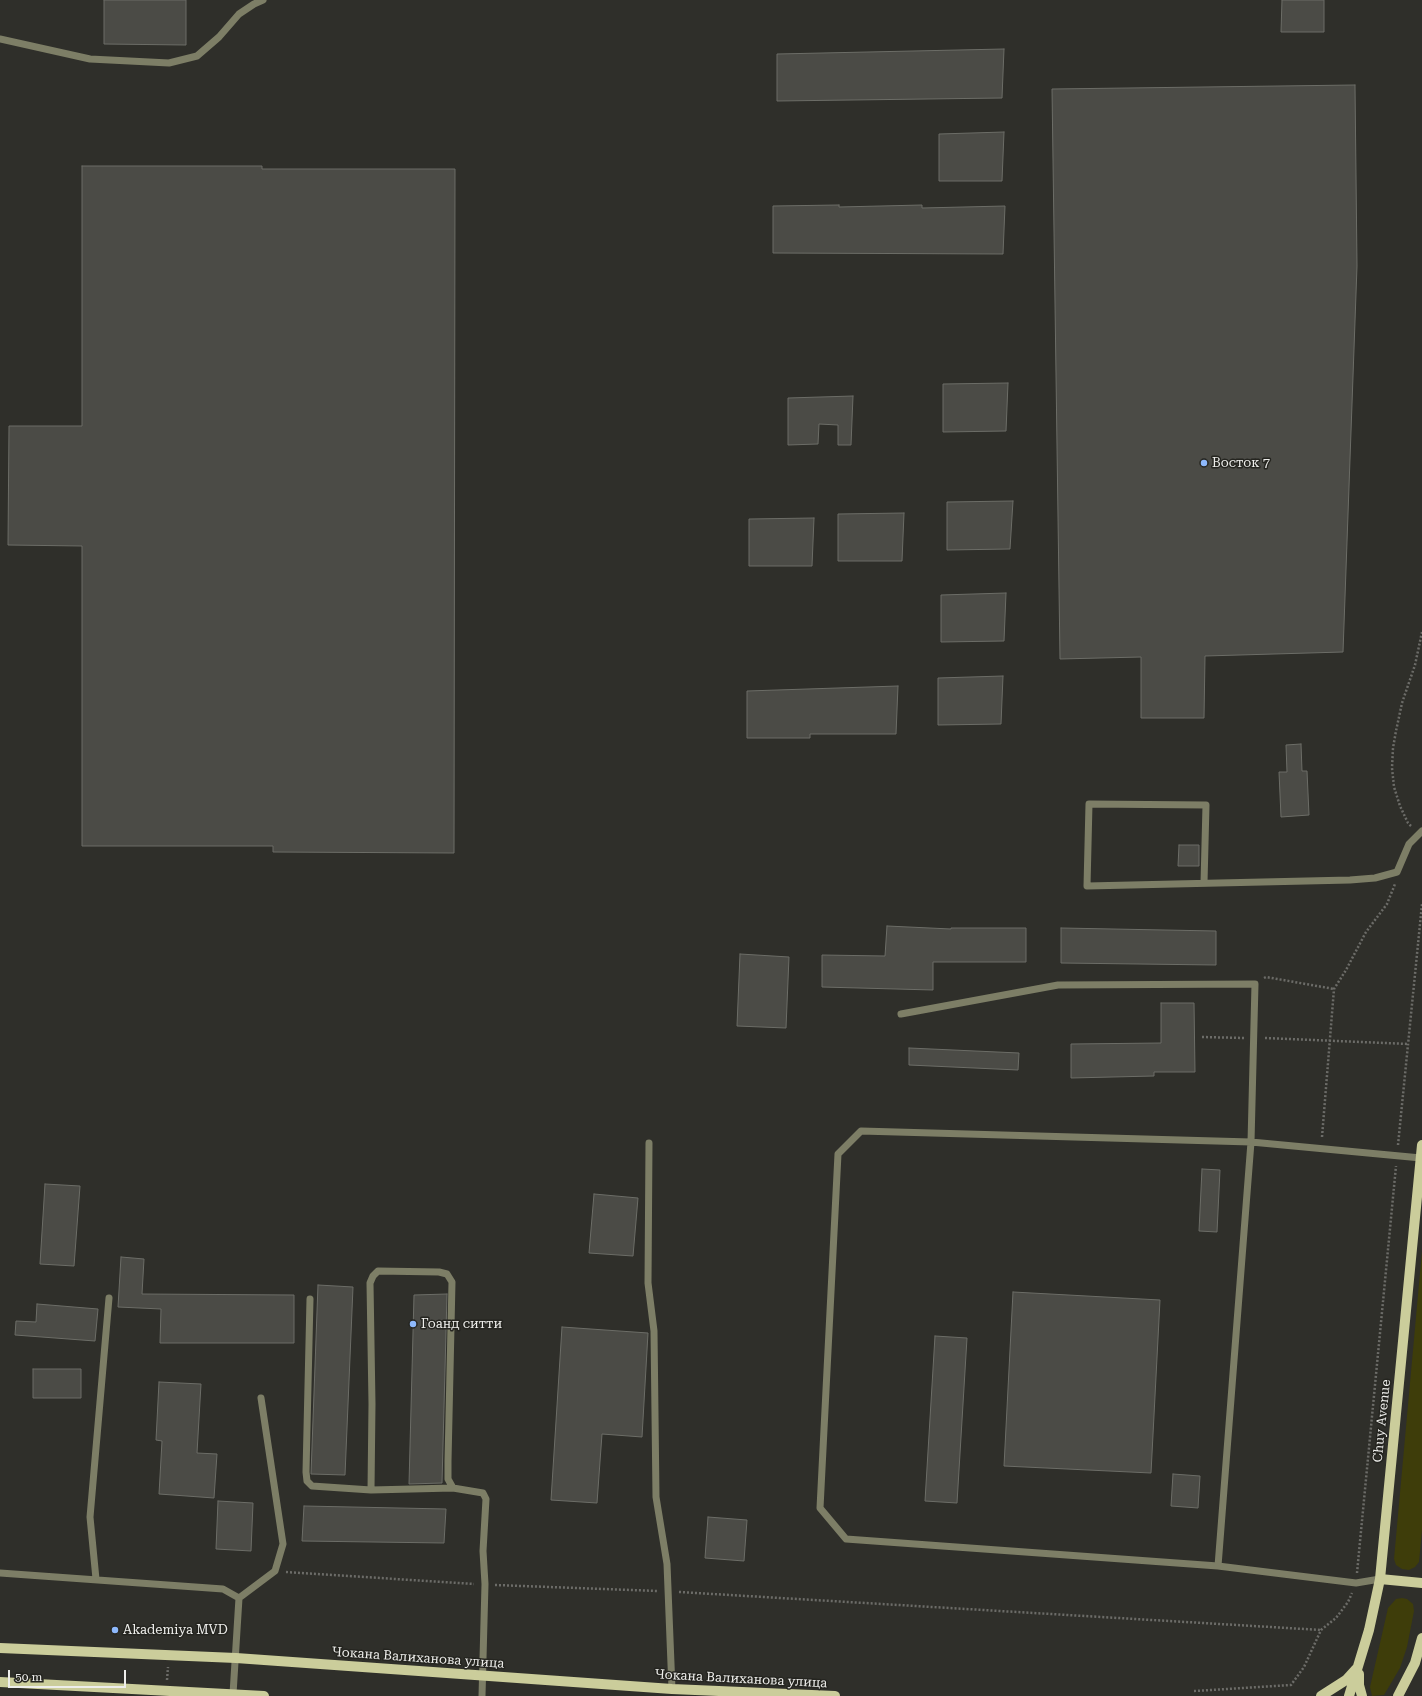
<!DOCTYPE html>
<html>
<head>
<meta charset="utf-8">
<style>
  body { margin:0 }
  #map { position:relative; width:1422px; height:1696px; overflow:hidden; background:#2f2f2a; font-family:"Roboto Serif",serif }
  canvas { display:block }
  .scale { position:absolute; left:8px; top:1670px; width:118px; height:18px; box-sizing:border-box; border:2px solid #eeeeeb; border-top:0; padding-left:5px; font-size:12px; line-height:14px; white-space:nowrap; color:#eeeeeb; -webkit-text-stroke:3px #252520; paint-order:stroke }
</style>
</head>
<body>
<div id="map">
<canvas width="1422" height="1696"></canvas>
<div class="scale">50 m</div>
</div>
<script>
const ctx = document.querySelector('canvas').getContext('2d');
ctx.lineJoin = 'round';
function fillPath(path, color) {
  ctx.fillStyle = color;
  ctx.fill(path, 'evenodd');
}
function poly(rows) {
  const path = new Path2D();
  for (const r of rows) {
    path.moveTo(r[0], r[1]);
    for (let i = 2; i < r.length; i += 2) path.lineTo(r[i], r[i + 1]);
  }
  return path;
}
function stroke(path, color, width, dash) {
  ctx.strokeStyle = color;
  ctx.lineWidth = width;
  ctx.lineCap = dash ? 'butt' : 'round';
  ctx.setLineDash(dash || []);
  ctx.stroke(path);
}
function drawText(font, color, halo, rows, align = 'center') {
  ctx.font = font + ' "Roboto Serif",serif';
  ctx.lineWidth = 3;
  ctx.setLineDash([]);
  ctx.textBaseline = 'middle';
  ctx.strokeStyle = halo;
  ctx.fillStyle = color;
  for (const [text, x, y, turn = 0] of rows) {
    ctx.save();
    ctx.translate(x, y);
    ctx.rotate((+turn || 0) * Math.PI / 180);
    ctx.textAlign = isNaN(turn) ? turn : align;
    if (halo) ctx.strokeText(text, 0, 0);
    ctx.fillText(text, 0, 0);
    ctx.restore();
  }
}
const green = poly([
  [1422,1251,1422,1530,1419,1562,1415,1567,1409,1570,1402,1569,1396,1565,1394,1559],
  [1402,1598,1407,1599,1413,1604,1414,1611,1407,1647,1400,1668,1384,1695,1372,1696,1370,1687,1388,1608,1396,1599]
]);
const building = poly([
  [104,0,186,0,186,45,104,44,104,0],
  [1282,0,1324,0,1324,32,1281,32,1282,0],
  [1004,49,1002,98,777,101,777,54,1004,49],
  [1355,85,1357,266,1343,652,1205,656,1204,718,1141,718,1141,657,1060,659,1052,89,1355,85],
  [1004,132,1002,181,939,181,939,134,1004,132],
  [82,166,262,166,262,169,455,169,454,853,273,852,273,846,82,846,82,546,8,545,9,426,82,426,82,166],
  [839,205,839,207,922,205,922,208,1005,206,1003,254,773,253,773,206,839,205],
  [1008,383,1006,431,943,432,943,384,1008,383],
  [853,396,851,445,838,445,838,425,819,424,818,444,788,445,788,398,853,396],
  [1013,501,1010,549,947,550,947,502,1013,501],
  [904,513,902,561,838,561,838,514,904,513],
  [814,518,812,566,749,566,749,519,814,518],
  [1006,593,1004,641,941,642,941,595,1006,593],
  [1003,676,1001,724,938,725,938,678,1003,676],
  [898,686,896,734,810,734,810,738,747,738,747,691,898,686],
  [1301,744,1302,771,1307,771,1309,815,1281,817,1279,772,1287,772,1286,745,1301,744],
  [1179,845,1199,845,1199,866,1178,866,1179,845],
  [887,926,951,929,951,928,1026,928,1026,962,933,962,933,990,822,987,822,955,885,956,887,926],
  [1061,928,1216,931,1216,965,1061,963,1061,928],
  [740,954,789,957,786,1028,737,1026,740,954],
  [1161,1003,1194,1003,1195,1072,1154,1072,1154,1076,1071,1078,1071,1044,1161,1043,1161,1003],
  [909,1048,1019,1053,1018,1070,909,1065,909,1048],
  [1202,1169,1220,1170,1217,1232,1199,1231,1202,1169],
  [45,1184,80,1186,74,1266,40,1264,45,1184],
  [594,1194,638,1198,633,1256,589,1253,594,1194],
  [121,1257,144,1259,142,1294,294,1295,294,1343,160,1343,161,1309,118,1307,121,1257],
  [318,1285,353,1287,345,1475,311,1474,318,1285],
  [1013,1292,1160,1300,1151,1473,1004,1466,1013,1292],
  [447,1294,442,1483,409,1484,414,1295,447,1294],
  [37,1304,98,1309,95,1341,15,1335,16,1321,36,1322,37,1304],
  [562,1327,648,1333,642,1437,602,1434,597,1503,551,1500,562,1327],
  [935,1336,967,1338,957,1503,925,1501,935,1336],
  [33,1369,81,1369,81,1398,33,1398,33,1369],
  [159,1382,201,1384,197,1453,217,1454,214,1498,159,1494,162,1441,156,1440,159,1382],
  [1173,1474,1200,1476,1198,1508,1171,1506,1173,1474],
  [218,1501,253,1503,251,1551,216,1549,218,1501],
  [304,1506,446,1509,444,1543,302,1541,304,1506],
  [708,1517,747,1520,744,1561,705,1558,708,1517]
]);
const path = poly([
  [1411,826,1408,823,1400,806,1394,787,1392,768,1393,748,1396,731,1402,703,1415,665,1422,632],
  [1264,978,1266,977,1334,989],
  [1202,1037,1244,1038],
  [1265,1038,1408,1044],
  [1322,1137,1334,989,1346,970,1366,932,1387,904,1395,884],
  [1398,1145,1422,904],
  [286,1572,474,1584],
  [1357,1573,1396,1166],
  [495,1585,658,1591],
  [679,1592,1321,1630],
  [167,1680,168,1667],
  [1194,1691,1291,1685,1304,1667,1321,1630,1336,1618,1348,1602,1352,1593]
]);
const lane = poly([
  [0,39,90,59,169,63,197,56,219,37,239,14,254,4,263,0],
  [1204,883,1206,805,1089,804,1087,886,1350,880,1375,878,1397,872,1409,844,1422,831],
  [901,1014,1058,985,1255,984,1251,1142,1218,1566],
  [649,1143,648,1283,654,1331,656,1497,667,1564,672,1689],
  [310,1299,306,1472,307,1481,312,1486,371,1490,453,1488,483,1493,486,1499,483,1551,485,1584,482,1696],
  [371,1490,372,1404,370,1283,373,1276,378,1271,439,1272,447,1274,452,1282,448,1461,448,1479,453,1488],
  [0,1573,223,1589,239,1598,233,1694],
  [96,1579,90,1517,109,1298],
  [1380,1579,1356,1583,1218,1566,846,1539,820,1508,838,1154,861,1131,1251,1142,1421,1158],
  [239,1598,275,1571,283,1544,261,1398]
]);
const primary = poly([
  [1380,1579,1422,1583],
  [0,1648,236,1658,672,1689,835,1696],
  [1359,1674,1359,1685,1362,1696],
  [0,1682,264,1696],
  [1321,1696,1346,1680,1356,1669],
  [1349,1696,1369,1630,1380,1579,1422,1145],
  [1398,1696,1415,1663,1422,1638]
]);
const markers = [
  [1204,463,4,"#8eb9fc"],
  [413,1324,4,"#8eb9fc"],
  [115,1630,4,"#8eb9fc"]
];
const poiNames = [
  ["Восток 7",1212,463],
  ["Гоанд ситти",421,1324],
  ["Akademiya MVD",123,1630]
];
const streetNames = [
  ["Chuy Avenue",1382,1421,-84],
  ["Чокана Валиханова улица",418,1658,4],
  ["Чокана Валиханова улица",741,1679,3]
];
fillPath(green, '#3e3d0a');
fillPath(building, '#4b4b46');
stroke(building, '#6c6d67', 1);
stroke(path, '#6c6c68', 2.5, [2, 2]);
stroke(lane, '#7d7e66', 7);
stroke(primary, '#cbcd9b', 10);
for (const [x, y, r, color] of markers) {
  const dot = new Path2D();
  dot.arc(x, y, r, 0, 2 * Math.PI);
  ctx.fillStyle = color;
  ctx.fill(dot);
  stroke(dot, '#252520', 1.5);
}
drawText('13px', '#eeeeeb', '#252520', poiNames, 'left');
drawText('13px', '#eeeeeb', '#252520', streetNames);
</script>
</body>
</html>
